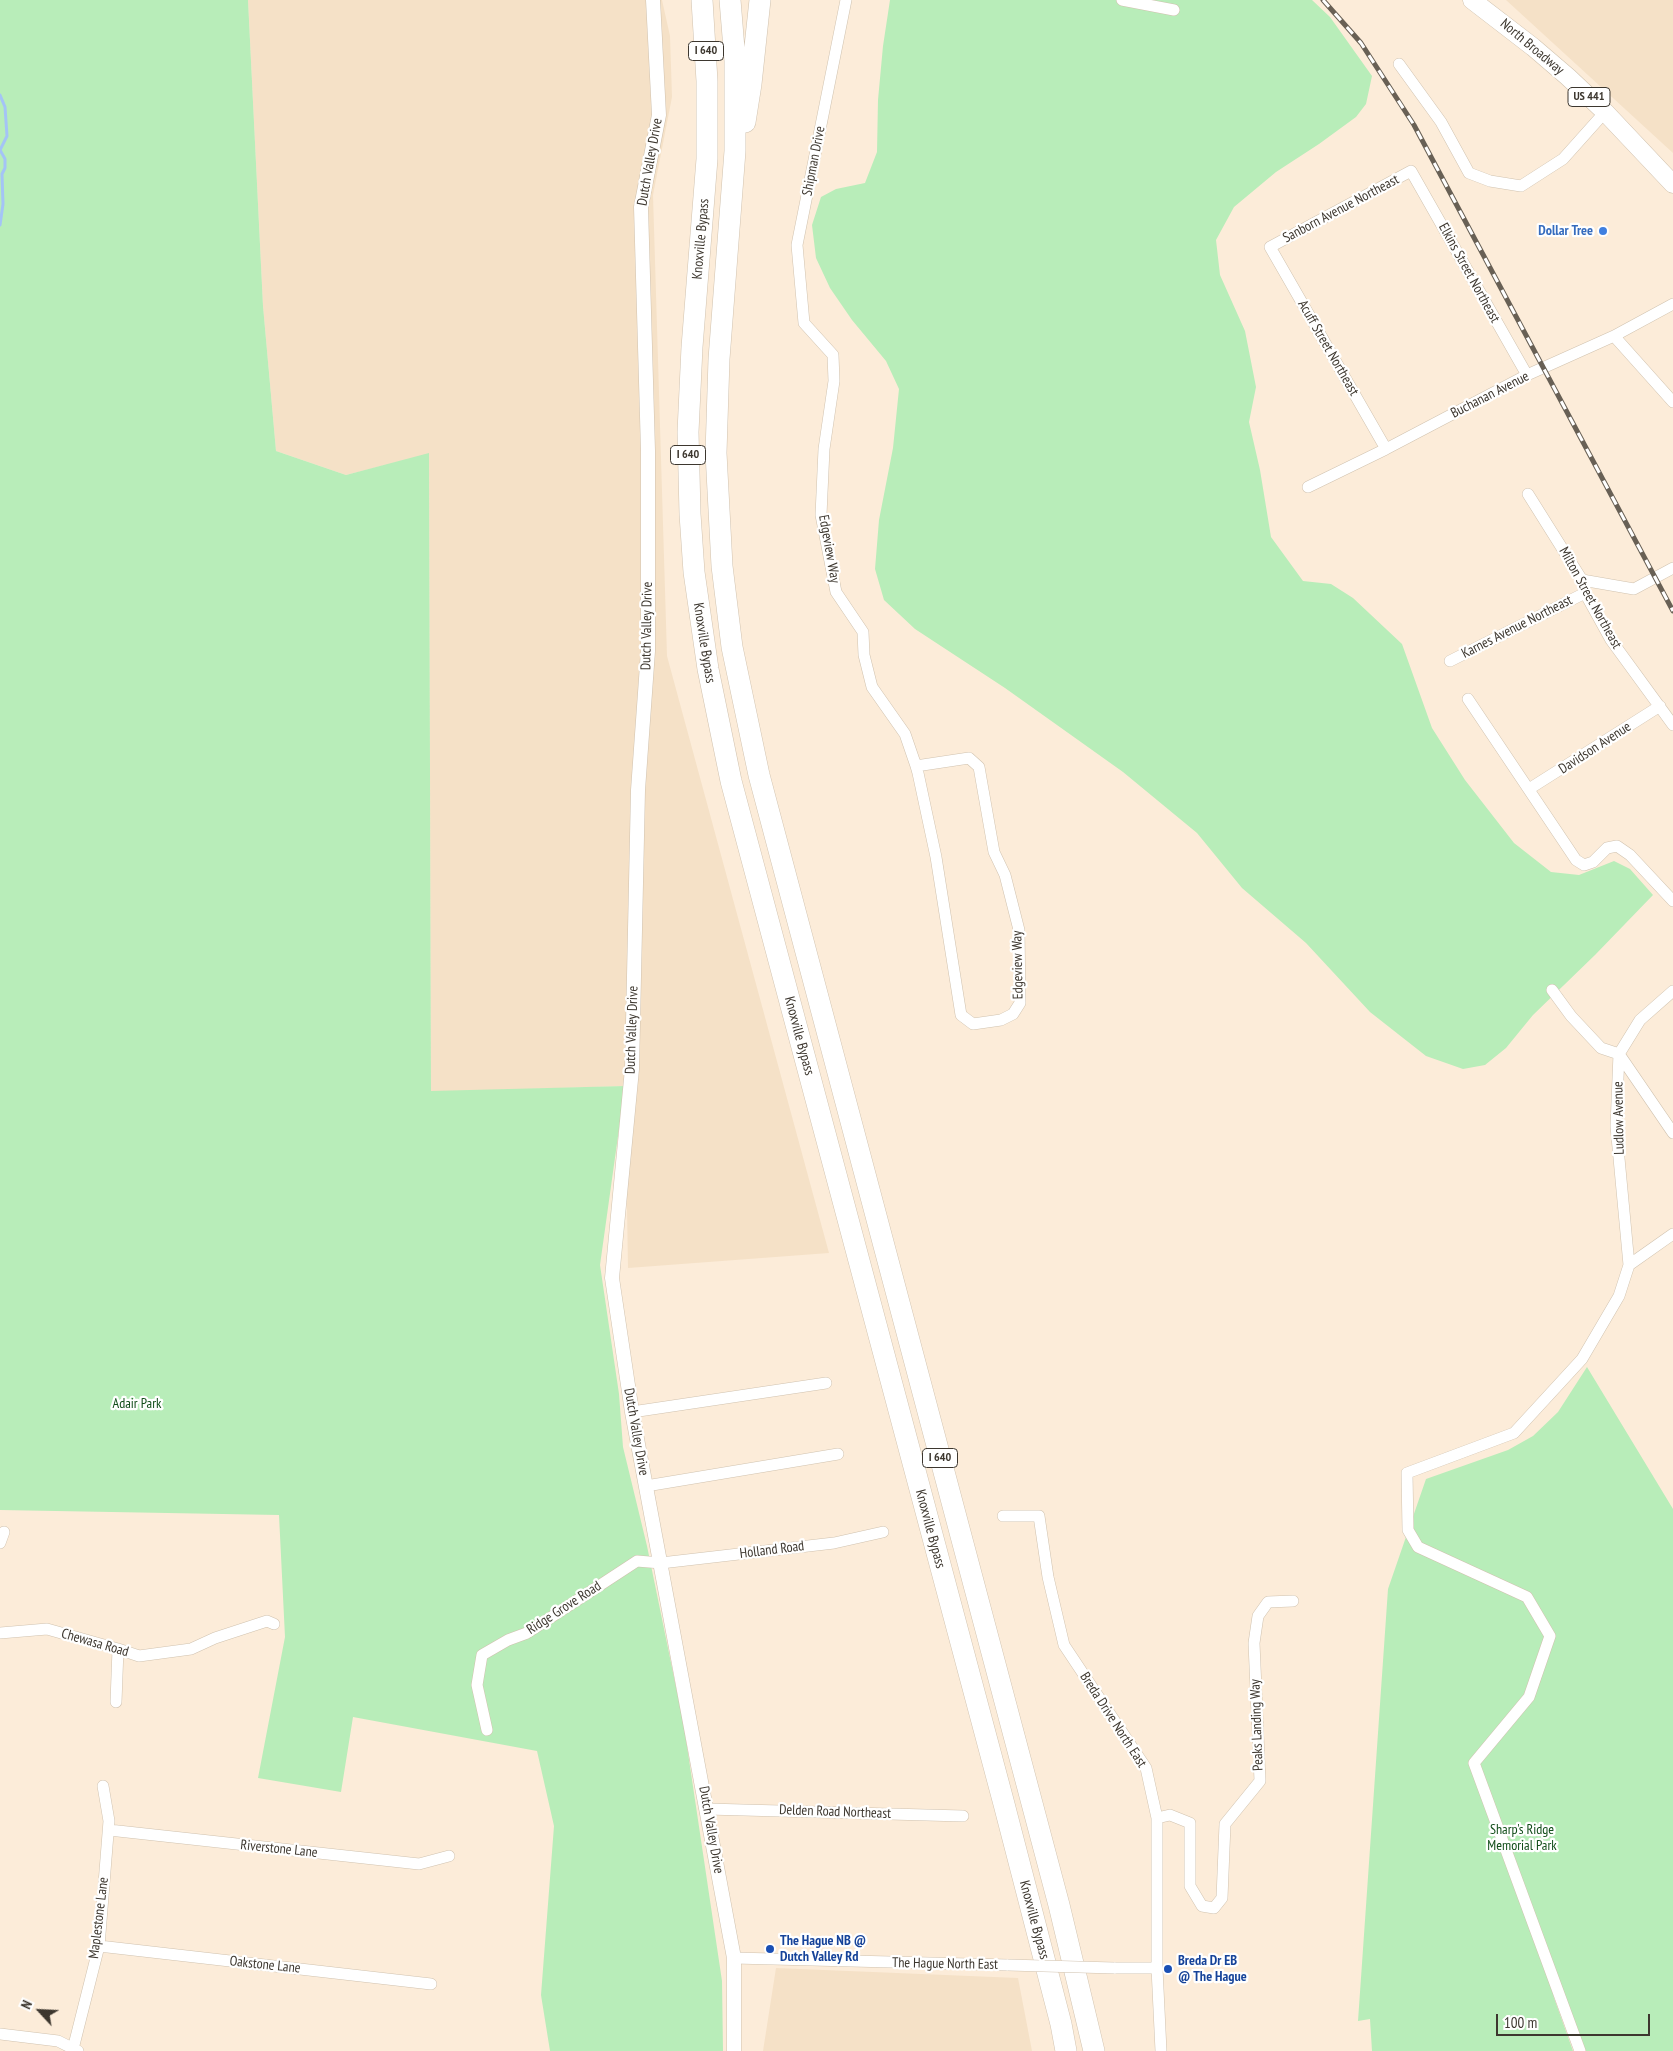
<!DOCTYPE html>
<html>
<head>
<meta charset="utf-8">
<style>
  body { margin:0 }
  #map { position:relative; width:1673px; height:2051px; overflow:hidden; background:#fcecd9; font-family:"PT Sans Narrow",sans-serif }
  canvas { display:block }
  .north { position:absolute; left:15px; top:1986px; width:50px; height:50px; -webkit-text-stroke:4px #fff; paint-order:stroke; rotate:295deg; font-size:14px; font-weight:700; line-height:20px; text-align:center; color:#3d372f }
  .north::after { content:''; display:block; margin:auto; width:18px; height:22px; background:#3d372f; clip-path:polygon(50% 0,100% 100%,50% 72%,0 100%) }
  .scale { position:absolute; left:1496px; top:2014px; width:154px; height:22px; box-sizing:border-box; border:2px solid #3d372f; border-top:0; padding-left:6px; font-size:15px; line-height:18px; white-space:nowrap; color:#3d372f; -webkit-text-stroke:4px #fff; paint-order:stroke }
</style>
</head>
<body>
<div id="map">
<canvas width="1673" height="2051"></canvas>
<div class="north">N</div>
<div class="scale">100 m</div>
</div>
<script>
const ctx = document.querySelector('canvas').getContext('2d');
ctx.lineJoin = 'round';
function fillPath(path, color) {
  ctx.fillStyle = color;
  ctx.fill(path, 'evenodd');
}
function poly(rows) {
  const path = new Path2D();
  for (const r of rows) {
    path.moveTo(r[0], r[1]);
    for (let i = 2; i < r.length; i += 2) path.lineTo(r[i], r[i + 1]);
  }
  return path;
}
function stroke(path, color, width, dash) {
  ctx.strokeStyle = color;
  ctx.lineWidth = width;
  ctx.lineCap = dash ? 'butt' : 'round';
  ctx.setLineDash(dash || []);
  ctx.stroke(path);
}
function drawText(font, color, halo, rows, align = 'center') {
  ctx.font = font + ' "PT Sans Narrow",sans-serif';
  ctx.lineWidth = 4.5;
  ctx.setLineDash([]);
  ctx.textBaseline = 'middle';
  ctx.strokeStyle = halo;
  ctx.fillStyle = color;
  for (const [text, x, y, turn = 0] of rows) {
    ctx.save();
    ctx.translate(x, y);
    ctx.rotate((+turn || 0) * Math.PI / 180);
    ctx.textAlign = isNaN(turn) ? turn : align;
    if (halo) ctx.strokeText(text, 0, 0);
    ctx.fillText(text, 0, 0);
    ctx.restore();
  }
}
const built = poly([
  [248,0,662,0,670,36,672,97,653,195,667,656,829,1253,628,1268,625,1086,431,1092,429,454,346,475,276,451,263,306],
  [1506,0,1673,0,1673,153],
  [776,1968,1018,1978,1032,2051,763,2051]
]);
const green = poly([
  [0,0,248,0,263,306,276,451,346,475,429,453,431,1091,625,1086,600,1265,619,1394,623,1447,647,1546,684,1726,722,1981,723,2051,550,2051,541,1995,554,1826,537,1751,353,1717,341,1792,258,1778,285,1637,279,1515,0,1510],
  [890,0,1312,0,1330,17,1372,76,1366,104,1356,117,1319,144,1276,172,1234,207,1216,240,1220,275,1245,331,1256,387,1249,422,1260,470,1271,537,1303,581,1331,584,1353,598,1402,644,1432,728,1465,780,1514,843,1551,872,1579,875,1614,861,1630,869,1653,895,1595,955,1533,1015,1506,1048,1485,1065,1463,1069,1426,1056,1370,1012,1306,943,1242,888,1197,833,1123,772,1005,688,915,629,884,600,875,569,879,520,893,448,899,389,886,361,852,320,830,288,816,258,812,225,821,197,836,189,865,183,877,152,878,100,883,46],
  [1587,1367,1673,1509,1673,2051,1579,2051,1553,1995,1573,2051,1372,2051,1370,2019,1358,2021,1388,1589,1426,1479,1508,1450,1533,1436,1558,1412]
]);
const stream = poly([
  [0,95,5,107,7,136,0,150,5,159,5,168,2,174,3,204,0,225]
]);
const minor = poly([
  [846,0,797,245,804,323,833,355,834,381,824,449,821,515,836,592,863,632,864,655,872,687,905,734,916,766,918,773,936,857,961,1015,973,1024,1001,1020,1013,1014,1020,1003,1019,930,1005,875,994,852,979,767,969,758,916,766],
  [1122,0,1174,10],
  [1399,64,1441,122,1469,173,1490,181,1521,186,1563,159,1605,112],
  [1614,336,1673,402],
  [1386,449,1270,247,1411,171,1527,375],
  [1308,487,1386,449,1527,375,1614,336,1673,304],
  [1528,494,1582,580,1585,593,1611,640,1673,725],
  [1582,580,1634,589,1673,568],
  [1450,661,1585,593],
  [1468,699,1576,860,1584,865,1593,862,1607,848,1617,846,1630,855,1673,901],
  [1529,789,1660,706],
  [1552,990,1571,1016,1601,1048,1619,1054,1673,1133],
  [1629,1265,1673,1234],
  [632,1412,826,1383],
  [646,1486,838,1454],
  [1003,1516,1039,1516,1048,1577,1064,1645,1146,1768,1157,1818,1157,1968,1161,2051],
  [0,1543,4,1532],
  [0,1633,47,1629,118,1649,139,1656,191,1649,215,1638,267,1621,274,1624],
  [116,1702,118,1649],
  [487,1730,477,1685,482,1655,508,1640,527,1633,637,1561,661,1563,834,1543,883,1532],
  [707,1809,963,1816],
  [1157,1818,1170,1815,1190,1823,1190,1886,1202,1906,1214,1908,1222,1898,1225,1824,1260,1781,1254,1643,1258,1616,1268,1602,1293,1601],
  [109,1830,419,1864,449,1856],
  [99,1946,431,1984],
  [734,1958,1008,1965],
  [1114,1968,1157,1968],
  [0,2034,58,2041,78,2051],
  [73,2049,99,1946,109,1821,103,1786],
  [1580,2051,1474,1763,1529,1697,1550,1636,1527,1597,1418,1547,1408,1530,1407,1473,1514,1433,1582,1359,1619,1296,1629,1265,1616,1126,1619,1054,1640,1020,1673,991]
]);
const tertiary = poly([
  [653,0,659,115,641,207,648,451,648,651,638,790,632,1069,612,1278,632,1412,734,1958,734,2051]
]);
const primary = poly([
  [1472,0,1533,47,1568,77,1605,112,1673,184]
]);
const motorway = poly([
  [702,0,707,81,707,159,692,347,688,432,690,514,694,572,708,669,731,781,1004,1804,1061,2024,1066,2051],
  [730,0,735,61,735,151,719,359,716,453,722,566,732,647,759,775,1059,1905,1094,2051],
  [745,122,751,84,760,0]
]);
const rail = poly([
  [1323,0,1361,43,1414,125,1673,611]
]);
const minorBridge = poly([
  [1008,1965,1114,1968]
]);
const markers = [
  [1603,231,5,"#3f7fe0"],
  [770,1949,5,"#1a4fb4"],
  [1168,1969,5,"#1a4fb4"]
];
const shields = [
  [706,51,35],
  [1589,97,42],
  [688,455,35],
  [940,1458,35]
];
const shieldNames = [
  ["I 640",706,51],
  ["US 441",1589,97],
  ["I 640",688,455],
  ["I 640",940,1458]
];
const streetNames = [
  ["North Broadway",1532,47,40],
  ["Shipman Drive",814,161,-79],
  ["Dutch Valley Drive",650,162,-80],
  ["Sanborn Avenue Northeast",1341,209,-28],
  ["Knoxville Bypass",701,239,-85],
  ["Elkins Street Northeast",1469,273,61],
  ["Acuff Street Northeast",1328,348,60],
  ["Buchanan Avenue",1490,395,-27],
  ["Edgeview Way",829,549,80],
  ["Milton Street Northeast",1590,598,61],
  ["Dutch Valley Drive",647,626,-89],
  ["Karnes Avenue Northeast",1517,627,-27],
  ["Knoxville Bypass",704,643,81],
  ["Davidson Avenue",1595,748,-33],
  ["Edgeview Way",1018,965,-91],
  ["Dutch Valley Drive",632,1030,-88],
  ["Knoxville Bypass",799,1036,75],
  ["Ludlow Avenue",1619,1118,-91],
  ["Dutch Valley Drive",636,1432,80],
  ["Knoxville Bypass",930,1529,75],
  ["Holland Road",772,1550,-7],
  ["Ridge Grove Road",564,1608,-33],
  ["Chewasa Road",95,1643,16],
  ["Breda Drive North East",1113,1720,57],
  ["Peaks Landing Way",1257,1725,-92],
  ["Delden Road Northeast",835,1812,2],
  ["Dutch Valley Drive",711,1830,80],
  ["Riverstone Lane",279,1849,6],
  ["Maplestone Lane",99,1918,-83],
  ["Knoxville Bypass",1034,1920,75],
  ["The Hague North East",945,1964,1],
  ["Oakstone Lane",265,1965,6]
];
const shopNames = [
  ["Dollar Tree",1593,231]
];
const parkNames = [
  ["Adair Park",137,1404],
  ["Sharp's Ridge",1522,1830],
  ["Memorial Park",1522,1846]
];
const transitNames = [
  ["The Hague NB @",780,1941],
  ["Dutch Valley Rd",780,1957],
  ["Breda Dr EB",1178,1961],
  ["@ The Hague",1178,1977]
];
fillPath(built, '#f5e1c7');
fillPath(green, '#b8edb9');
stroke(stream, '#a4c4f6', 3);
stroke(minor, '#d0c2af', 12);
stroke(tertiary, '#d0c2af', 15);
stroke(primary, '#d0c2af', 19);
stroke(motorway, '#d0c2af', 22);
stroke(minor, '#fff', 11);
stroke(tertiary, '#fff', 14);
stroke(primary, '#fff', 18);
stroke(motorway, '#fff', 21);
stroke(rail, '#686055', 5);
stroke(rail, '#fff', 3, [9]);
stroke(minorBridge, '#d0c2af', 12, []);
stroke(minorBridge, '#fff', 11);
for (const [x, y, r, color] of markers) {
  const dot = new Path2D();
  dot.arc(x, y, r, 0, 2 * Math.PI);
  ctx.fillStyle = color;
  ctx.fill(dot);
  stroke(dot, '#fff', 2);
}
for (const [x, y, w] of shields) {
  const box = new Path2D();
  box.roundRect(x - w / 2, y - 9.5, w, 19, 4);
  ctx.fillStyle = '#fff';
  ctx.fill(box);
  stroke(box, '#3d372f', 1);
}
drawText('bold 12px', '#3d372f', null, shieldNames);
drawText('14px', '#3d372f', '#fff', streetNames);
drawText('bold 14px', '#366cbe', '#fff', shopNames, 'right');
drawText('14px', '#114d19', '#fff', parkNames);
drawText('bold 14px', '#164399', '#fff', transitNames, 'left');
</script>
</body>
</html>
